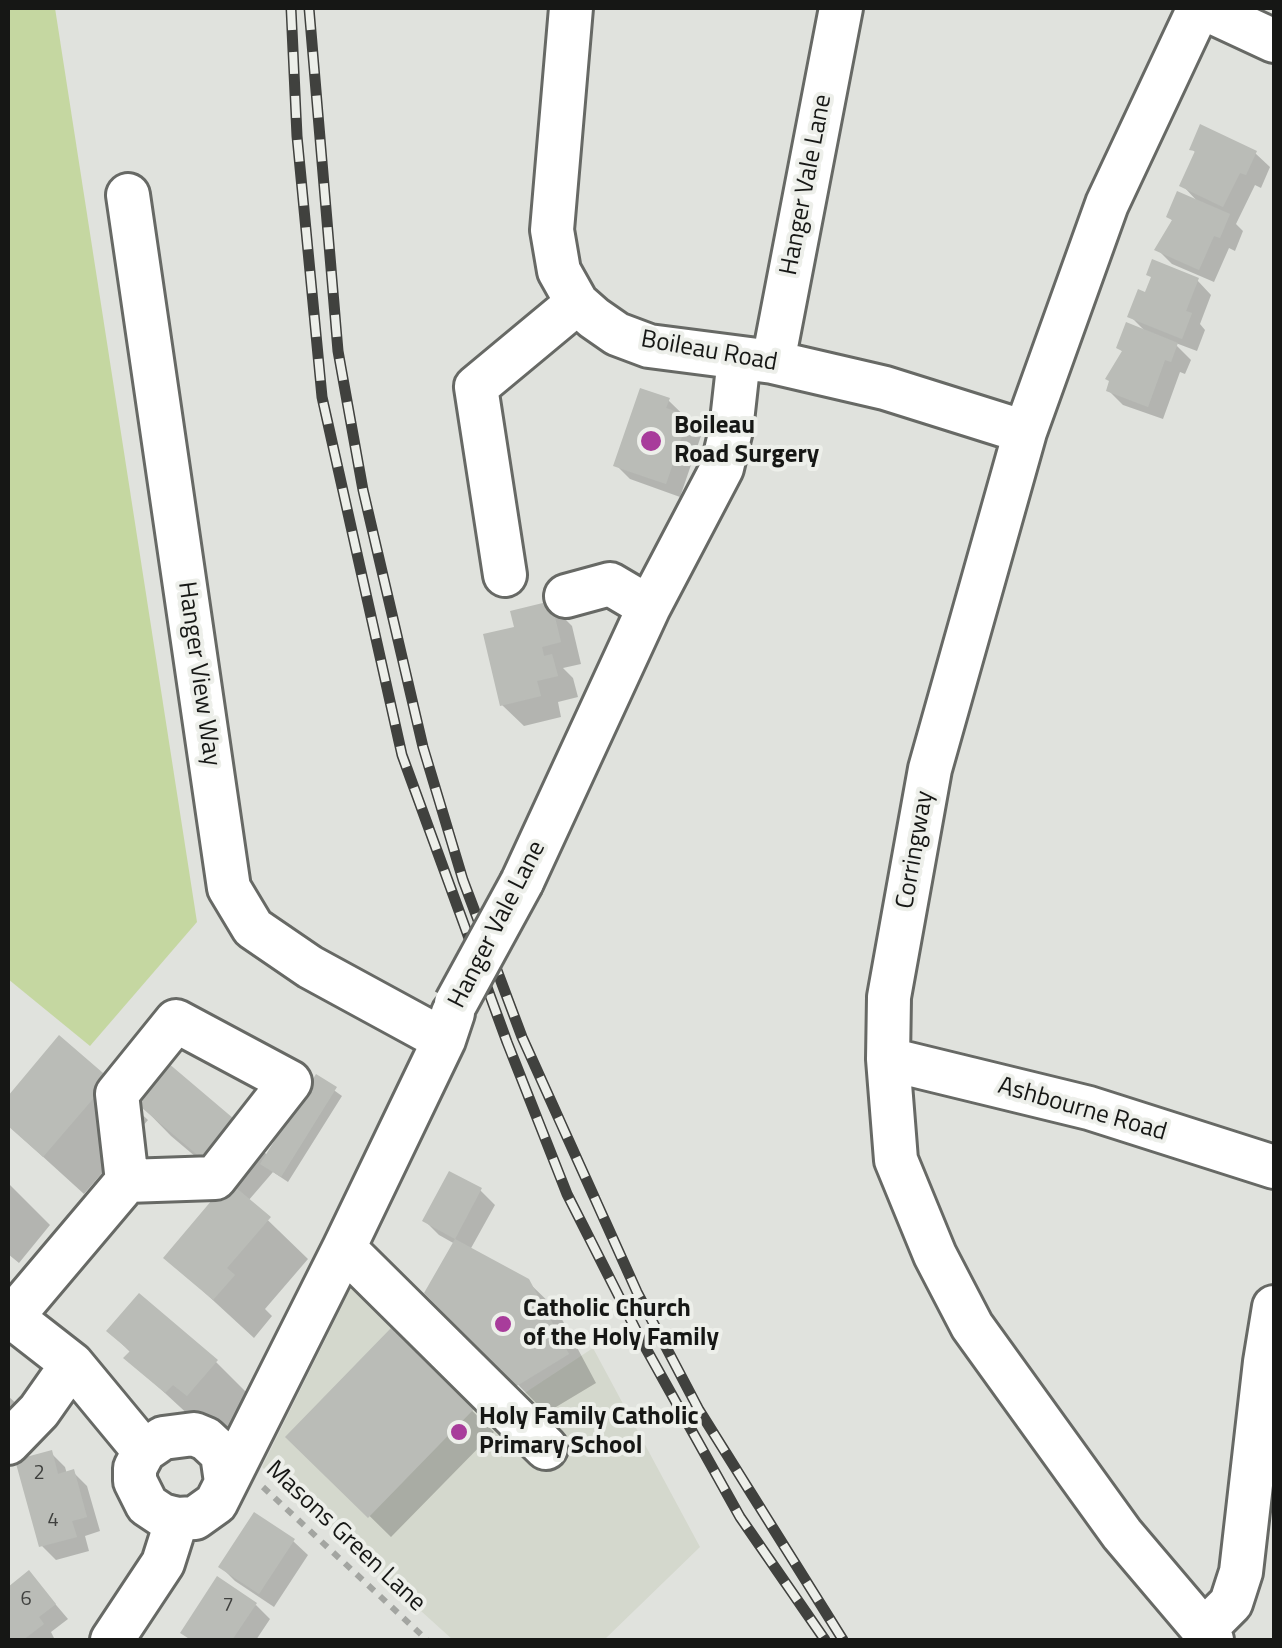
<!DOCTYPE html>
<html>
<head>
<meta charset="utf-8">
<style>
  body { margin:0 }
  #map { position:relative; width:1282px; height:1648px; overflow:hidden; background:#e0e2dd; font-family:"Titillium Web",sans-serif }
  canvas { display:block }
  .frame { position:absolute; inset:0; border:10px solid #161715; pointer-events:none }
</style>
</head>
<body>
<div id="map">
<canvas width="1282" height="1648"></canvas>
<div class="frame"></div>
</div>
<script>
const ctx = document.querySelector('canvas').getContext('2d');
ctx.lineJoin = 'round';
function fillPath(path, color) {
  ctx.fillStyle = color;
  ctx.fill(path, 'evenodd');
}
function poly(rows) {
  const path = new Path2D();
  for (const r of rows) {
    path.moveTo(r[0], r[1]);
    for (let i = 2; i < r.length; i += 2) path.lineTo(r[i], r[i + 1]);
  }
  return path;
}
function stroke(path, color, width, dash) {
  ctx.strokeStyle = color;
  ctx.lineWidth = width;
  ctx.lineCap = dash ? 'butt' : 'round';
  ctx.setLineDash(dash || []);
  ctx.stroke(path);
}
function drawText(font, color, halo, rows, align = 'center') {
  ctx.font = font + ' "Titillium Web",sans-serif';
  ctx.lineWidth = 8;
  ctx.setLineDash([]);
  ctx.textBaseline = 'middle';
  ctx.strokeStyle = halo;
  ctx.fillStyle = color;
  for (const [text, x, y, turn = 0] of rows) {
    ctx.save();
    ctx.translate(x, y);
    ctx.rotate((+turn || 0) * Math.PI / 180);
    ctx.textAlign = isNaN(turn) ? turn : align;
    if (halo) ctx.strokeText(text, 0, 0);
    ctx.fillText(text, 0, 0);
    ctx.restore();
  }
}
const built = poly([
  [372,1245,520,1396,593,1348,700,1547,604,1640,453,1640,262,1467]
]);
const green = poly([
  [8,8,55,8,197,922,90,1046,8,979]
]);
const shadow = poly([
  [1192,149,1255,153,1270,167,1261,188,1255,185,1236,224,1243,231,1235,251,1229,248,1214,282,1172,264,1158,250,1174,222,1169,217,1199,203,1182,185,1197,154],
  [1197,280,1211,295,1200,324,1205,330,1197,351,1173,342,1191,360,1185,374,1180,372,1163,419,1123,405,1109,391,1124,353,1119,348,1147,333,1130,316,1147,295],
  [668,400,702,433,680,497,630,479,616,465],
  [550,604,572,626,581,664,563,668,573,678,578,697,558,702,561,717,524,726,502,705,517,628],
  [60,1039,148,1120,84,1194,8,1125,8,1100],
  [317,1078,342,1096,288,1182,273,1172,248,1201,308,1259,265,1309,272,1316,254,1338,166,1257,228,1184,171,1136,132,1096,239,1126,268,1156],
  [8,1183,50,1225,19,1263,8,1254],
  [480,1190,495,1205,470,1250,527,1281,557,1310,596,1383,546,1413,427,1293,455,1244,439,1235,425,1221],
  [109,1331,216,1362,255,1401,227,1434,206,1431,127,1358,131,1353],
  [391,1332,494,1432,391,1537,289,1437],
  [8,1396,18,1405,8,1448],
  [51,1453,65,1467,67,1474,73,1472,87,1486,100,1531,85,1536,89,1551,56,1560,42,1546],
  [293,1541,308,1555,274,1607,235,1581,221,1567],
  [29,1573,68,1619,51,1632,55,1640,8,1640,8,1590],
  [256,1605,270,1619,256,1640,191,1640,183,1633]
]);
const building = poly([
  [1200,124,1257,151,1246,175,1240,173,1223,207,1179,186,1195,151,1189,150],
  [1177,191,1230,214,1220,238,1214,236,1199,270,1154,250,1172,220,1166,217],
  [1152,259,1199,278,1186,311,1192,313,1182,339,1127,317,1138,289,1145,292,1151,277,1146,275],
  [1126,322,1178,343,1171,362,1165,360,1148,407,1106,391,1109,381,1105,379,1122,351,1116,348],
  [640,388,670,398,666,408,689,416,666,484,613,466],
  [551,601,561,642,542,647,544,656,552,654,558,676,537,681,541,696,500,706,483,634,514,627,510,611],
  [59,1035,110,1079,43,1157,8,1126,8,1096],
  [161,1057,240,1124,207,1163,129,1097],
  [316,1074,337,1087,281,1177,260,1164],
  [449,1171,482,1188,455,1239,422,1221],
  [228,1181,271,1217,227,1268,235,1275,213,1300,163,1258],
  [455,1239,529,1279,569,1354,515,1387,424,1293],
  [139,1293,218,1360,187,1396,173,1385,165,1393,123,1358,130,1351,106,1331],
  [391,1328,474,1409,368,1518,285,1437],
  [52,1450,58,1474,74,1469,87,1517,72,1521,77,1537,39,1547,15,1460],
  [254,1512,295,1539,259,1594,218,1567],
  [29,1570,56,1604,39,1617,44,1624,23,1640,8,1640,8,1587],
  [217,1576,257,1603,232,1640,191,1640,180,1633]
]);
const path = poly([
  [263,1487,427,1640]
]);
const minor = poly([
  [571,8,552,230,559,271,577,303,594,318,617,334,649,346,773,362,885,388,1025,432],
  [1199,8,1107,204,1025,432,930,769,889,997,888,1059,896,1160,935,1255,972,1326,1122,1534,1212,1640],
  [1203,8,1274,41],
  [128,195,229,888,253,928,310,967,444,1040],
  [773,362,841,8],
  [505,575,476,387,577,303],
  [566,596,610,584,649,607],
  [522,882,649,607,722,468,731,430,739,358],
  [888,1059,1089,1108,1274,1167],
  [344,1248,546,1448],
  [8,1314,72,1364,144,1451],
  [12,1317,127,1181,215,1178,290,1082,176,1021,117,1094,127,1181],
  [8,1443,39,1411,72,1364],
  [144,1451,135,1468,135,1481,147,1505,162,1515,177,1519,195,1518,216,1503,344,1248,444,1040,453,1013],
  [144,1451,163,1438,194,1434,206,1439,222,1454,226,1482],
  [1203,1631,1231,1603,1241,1572,1265,1362,1274,1307],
  [112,1640,163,1563,177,1519]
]);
const rail = poly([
  [291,8,297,136,322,397,402,755,507,1042,567,1194,639,1336,740,1517,825,1640],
  [309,8,338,351,363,490,423,747,463,880,522,1037,637,1292,699,1410,843,1640]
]);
const minorBridge = poly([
  [456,1003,522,882]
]);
const markers = [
  [651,441,12,"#a83c9b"],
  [503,1324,10,"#a83c9b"],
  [459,1432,10,"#a83c9b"]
];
const numberNames = [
  ["2",39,1474],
  ["4",53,1521],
  ["6",26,1600],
  ["7",228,1606]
];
const streetNames = [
  ["Hanger Vale Lane",807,185,-79],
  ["Boileau Road",709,352,10],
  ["Hanger View Way",198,674,82],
  ["Corringway",916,850,-80],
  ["Hanger Vale Lane",498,925,-63],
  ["Ashbourne Road",1082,1110,16],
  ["Masons Green Lane",345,1537,43]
];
const poiNames = [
  ["Boileau",674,427],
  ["Road Surgery",674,456],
  ["Catholic Church",523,1310],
  ["of the Holy Family",523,1339],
  ["Holy Family Catholic",479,1418],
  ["Primary School",479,1447]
];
fillPath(built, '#d4d8cd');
fillPath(green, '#c5d7a1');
fillPath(shadow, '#0003');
fillPath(building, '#babcb7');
stroke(minor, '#676965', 48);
stroke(path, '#a3a5a1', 6, [8, 8]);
stroke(minor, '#fff', 42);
stroke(rail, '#40413e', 11);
stroke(rail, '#edefea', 8, [22]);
stroke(minorBridge, '#676965', 48, []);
stroke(minorBridge, '#fff', 42);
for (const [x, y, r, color] of markers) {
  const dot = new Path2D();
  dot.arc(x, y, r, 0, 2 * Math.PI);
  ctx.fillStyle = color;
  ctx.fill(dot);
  stroke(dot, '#edefea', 4);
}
drawText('20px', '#3f403e', null, numberNames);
drawText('25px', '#161715', '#edefea', streetNames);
drawText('bold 25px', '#161715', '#edefea', poiNames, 'left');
</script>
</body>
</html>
